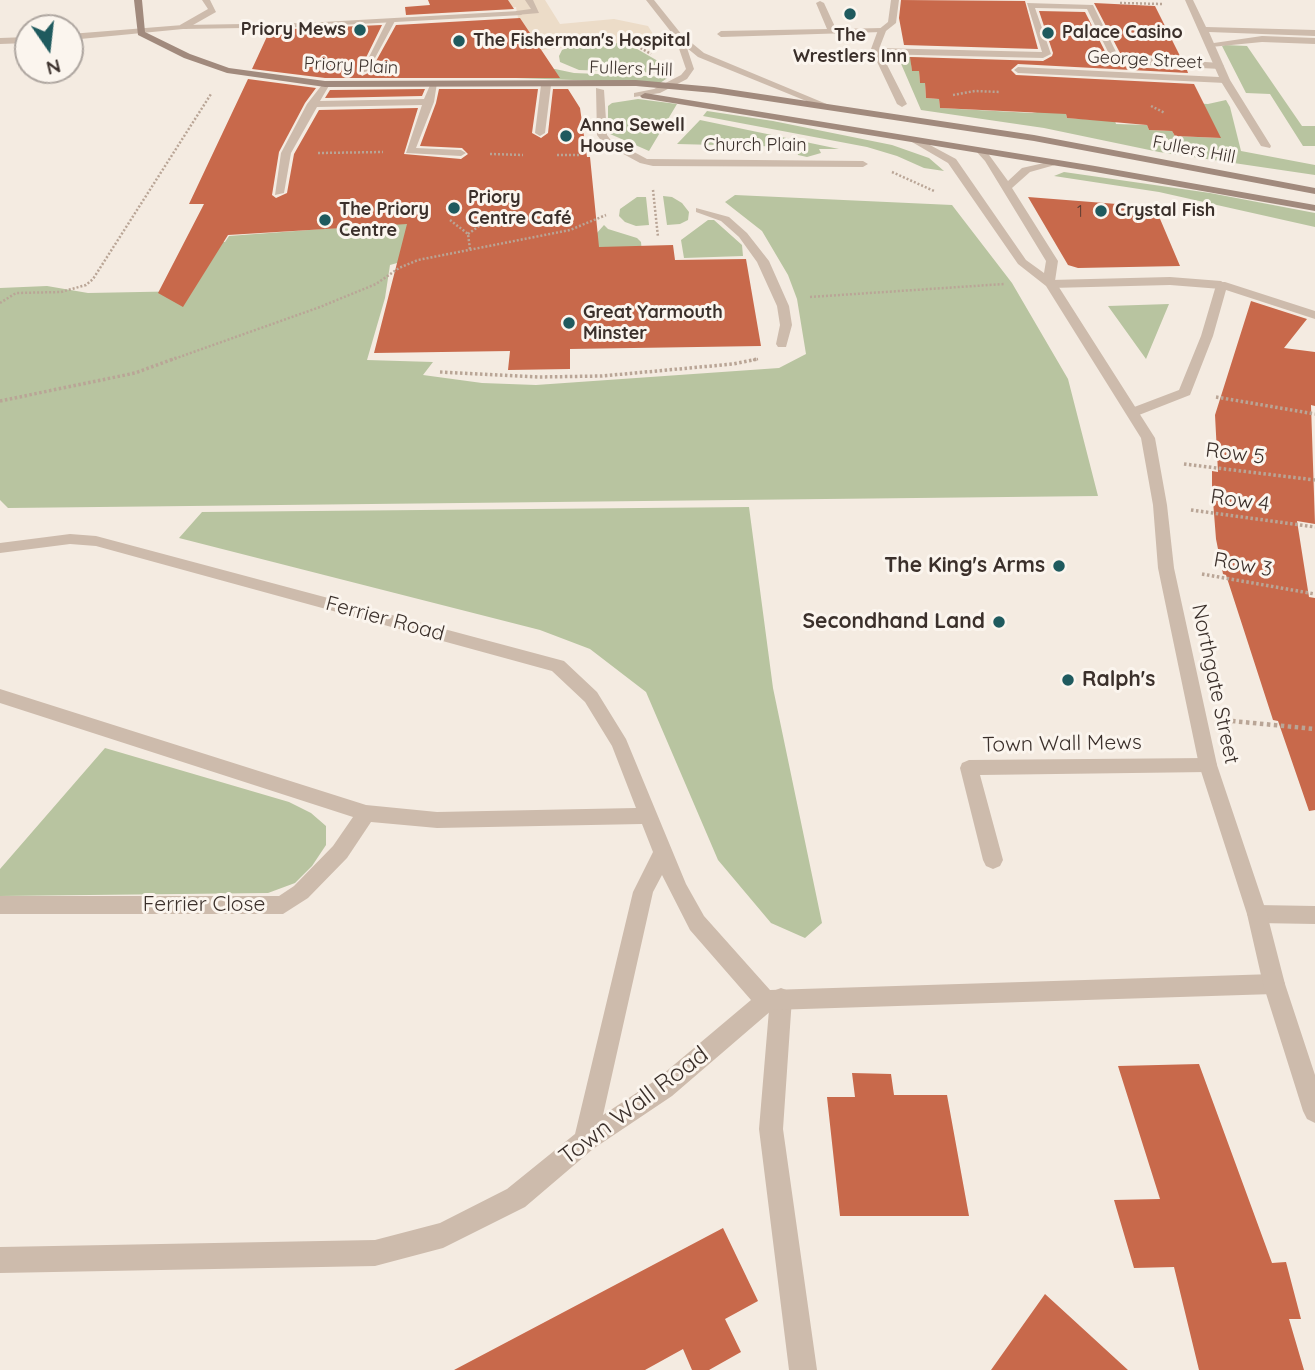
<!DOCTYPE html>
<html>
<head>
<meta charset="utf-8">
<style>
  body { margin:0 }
  #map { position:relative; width:1315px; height:1370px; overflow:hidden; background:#f4ebe1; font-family:Quicksand,sans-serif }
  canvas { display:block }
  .north { position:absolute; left:14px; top:14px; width:70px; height:70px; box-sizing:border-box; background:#fbf5ee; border:2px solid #aea6a0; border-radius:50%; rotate:166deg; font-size:19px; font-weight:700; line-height:28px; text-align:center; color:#3b302b }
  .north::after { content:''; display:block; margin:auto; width:24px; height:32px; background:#1f5a5e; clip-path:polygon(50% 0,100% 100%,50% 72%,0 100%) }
</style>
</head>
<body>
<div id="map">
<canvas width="1315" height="1370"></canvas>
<div class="north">N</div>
</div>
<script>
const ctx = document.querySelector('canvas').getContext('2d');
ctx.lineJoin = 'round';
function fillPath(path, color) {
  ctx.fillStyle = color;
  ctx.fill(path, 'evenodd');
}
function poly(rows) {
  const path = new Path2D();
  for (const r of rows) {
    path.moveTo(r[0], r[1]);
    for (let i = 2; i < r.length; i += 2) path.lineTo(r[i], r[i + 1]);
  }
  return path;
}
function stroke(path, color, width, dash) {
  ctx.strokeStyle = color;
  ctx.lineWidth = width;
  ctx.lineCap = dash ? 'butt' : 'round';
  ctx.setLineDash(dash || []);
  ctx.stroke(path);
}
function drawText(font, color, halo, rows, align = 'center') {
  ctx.font = font + ' Quicksand,sans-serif';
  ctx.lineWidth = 6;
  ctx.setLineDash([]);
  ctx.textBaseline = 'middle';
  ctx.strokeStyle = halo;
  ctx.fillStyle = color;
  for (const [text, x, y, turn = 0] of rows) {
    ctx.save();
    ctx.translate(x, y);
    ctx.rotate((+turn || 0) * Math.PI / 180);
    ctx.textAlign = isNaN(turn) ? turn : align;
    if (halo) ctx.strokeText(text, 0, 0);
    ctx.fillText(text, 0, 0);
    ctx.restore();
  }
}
const green = poly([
  [625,42,670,68,667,73,579,70,560,62,559,56,562,50,569,47],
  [1225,45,1247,46,1302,126,1315,126,1315,146,1303,146,1270,94,1246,93,1222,46],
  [908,57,944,59,911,62,912,71,919,71,920,83,925,83,926,98,939,99,940,108,1032,113,1064,107,1067,118,1115,121,1116,124,1147,125,1149,130,1172,131,1175,136,1220,138,1189,103,1208,104,1226,100,1230,107,1241,151,1315,165,1315,175,1159,152,1044,128,921,110,899,59,907,60],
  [555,69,574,73,669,77,660,83,516,78,528,70],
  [638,99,677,104,649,151,610,134,608,127,608,106,612,103],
  [707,111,773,121,892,145,929,158,944,171,924,168,897,156,867,147,703,116],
  [700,120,839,149,819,149,821,153,807,157,798,155,796,147,677,144],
  [1064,172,1210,193,1315,213,1315,227,1159,192,1054,176],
  [735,195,952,205,1012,283,1068,379,1098,496,8,508,0,500,0,288,47,286,88,293,192,291,214,242,225,242,229,236,590,209,390,265,385,298,367,360,433,362,423,375,482,383,536,385,779,368,806,354,797,299,788,275,762,231,725,202],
  [663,196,672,197,682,203,689,212,688,220,680,224,667,225],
  [637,197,646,197,649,225,636,226,625,222,619,216,620,209],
  [708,220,714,220,742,245,743,256,684,258,681,240],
  [604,225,608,229,637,238,641,242,642,253,588,254,588,243],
  [1169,304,1146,359,1108,306],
  [749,507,773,688,822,923,805,938,771,923,718,860,646,692,590,649,540,630,179,538,202,512],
  [105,748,289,802,311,813,326,826,326,845,312,866,295,883,268,893,0,896,0,869]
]);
const plaza = poly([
  [508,0,545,0,560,24,614,19,648,26,653,34,630,42,541,50,518,18,516,7,511,8]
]);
const building = poly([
  [428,0,508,0,514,9,406,15,405,7,430,5],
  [901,0,1025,1,1038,49,904,45,899,18],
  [1094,3,1155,6,1181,58,1120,53],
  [1039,11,1085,12,1111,63,1128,67,1187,70,1188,73,1018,64,1011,70,1016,75,1194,84,1221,138,1175,136,1172,131,1149,130,1147,125,1067,118,1066,114,940,108,939,99,926,98,925,83,920,83,919,71,912,71,910,57,1043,61,1052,56,1053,53],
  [520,18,560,78,325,78,252,69,270,30,382,25,359,72,362,76,370,72,396,25],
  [248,79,316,88,305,103,279,152,272,195,276,198,287,193,294,154,319,110,418,108,404,154,461,159,468,154,462,148,420,146,436,103,439,89,538,89,532,133,541,138,548,133,553,89,568,89,580,108,587,157,590,157,599,247,673,245,675,260,746,259,761,346,570,349,570,369,508,370,510,351,374,353,407,224,228,235,183,307,158,293,204,204,189,204],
  [425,89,422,96,325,98,330,90],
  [1028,197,1155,207,1180,266,1078,268,1068,265],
  [1251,301,1307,319,1284,348,1315,352,1315,406,1311,405,1315,524,1297,521,1309,597,1315,598,1315,810,1309,811,1278,721,1273,720,1226,575,1223,574,1216,539,1212,488,1212,471,1218,472,1215,415],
  [1199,1064,1272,1263,1286,1262,1301,1319,1289,1319,1304,1370,1199,1370,1174,1267,1134,1268,1114,1200,1160,1199,1118,1066],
  [852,1073,891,1074,894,1095,947,1095,969,1216,840,1216,827,1097,855,1097],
  [723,1228,758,1301,725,1319,741,1352,709,1370,692,1370,683,1349,645,1370,454,1370],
  [1045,1294,1068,1315,1128,1370,991,1370]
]);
const pathFar2 = poly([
  [1120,3,1163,4],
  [630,42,651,54],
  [953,95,975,91,1000,92],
  [1151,106,1165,113],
  [318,153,383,152],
  [490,154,523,155],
  [557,155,579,155],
  [892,172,934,191],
  [653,190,658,237],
  [450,220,468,234,470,249],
  [468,234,486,221,486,217],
  [810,297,1004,284],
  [0,303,16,293,61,292,86,285,93,279,211,94],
  [171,360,320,307,376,284,399,268,418,260,570,230,606,215],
  [753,360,758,359]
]);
const pathFar1 = poly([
  [440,372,539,377,602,376,733,364,758,359],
  [1216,397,1315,414],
  [0,401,135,373,176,358],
  [1184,464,1315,480],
  [1191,510,1315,527],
  [1202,574,1315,594]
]);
const path = poly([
  [1232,721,1315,729]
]);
const service = poly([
  [202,0,210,0,216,12,186,29,180,29,180,25,208,9,202,0],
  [820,1,824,3,836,29,882,28,886,30,882,32,721,37,717,34,721,31,827,29,816,3,820,1],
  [1027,3,1093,5,1118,56,1220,63,1224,66,1220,69,1128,64,1112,60,1087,9,1035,8,1051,54,1043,58,876,54,872,51,876,48,1042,52,1027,3],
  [1262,36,1315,38,1315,44,1262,42,1211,47,1207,44,1262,36],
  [1222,78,1230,80,1271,146,1270,148,1261,146,1220,80,1222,78],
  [546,82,551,85,545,133,540,136,535,133,541,85,546,82],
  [696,208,729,217,747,233,769,261,789,306,792,325,786,347,778,347,776,344,780,325,777,306,757,262,739,237,721,221,696,212,696,208],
  [1217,282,1225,282,1315,311,1315,319,1226,290,1213,336,1190,395,1139,415,1129,415,1129,409,1179,390,1201,336,1217,282],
  [781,988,789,991,792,998,783,1129,817,1370,789,1370,759,1129,770,998,773,991,781,988]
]);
const pedestrian = poly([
  [525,0,533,0,539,13,516,15,516,11,531,9,525,0]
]);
const minor = poly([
  [646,0,654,0,682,35,704,53,829,105,821,107,698,57,687,48,694,69,687,79,660,93,634,97,634,93,654,89,681,75,686,69,675,37,646,0],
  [891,0,899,0,896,23,886,31,879,49,907,104,902,107,897,104,871,49,878,30,888,22,891,0],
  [1185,0,1193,0,1206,27,1315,30,1315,36,1209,32,1230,80,1225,83,1018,73,1014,70,1018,67,1219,77,1185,0],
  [388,19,395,21,368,71,361,73,388,19],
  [325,81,330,84,320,101,424,99,431,83,437,83,434,102,416,148,461,150,466,153,461,156,406,153,422,105,317,107,291,153,284,193,275,195,281,153,307,104,325,81],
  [596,88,604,90,607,135,610,139,647,159,863,161,868,164,863,167,653,166,640,163,603,143,597,135,596,88],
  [1170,277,1221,281,1227,285,1221,289,1170,285,1051,288,1045,284,1051,280,1170,277],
  [70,534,96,536,564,661,597,692,626,739,686,884,704,916,770,990,1274,974,1282,977,1285,984,1282,991,1274,994,772,1010,672,1096,593,1149,525,1207,443,1248,375,1266,0,1273,0,1247,375,1240,440,1223,507,1189,575,1134,633,892,653,852,642,824,437,828,371,822,347,858,308,898,283,914,0,914,0,896,279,896,294,886,333,846,353,817,0,703,0,689,366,805,437,812,636,808,612,746,585,702,552,671,96,546,70,544,0,553,0,543,70,534],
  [662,875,690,930,751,1000,656,1080,603,1115,653,892,662,875],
  [1208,758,1215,760,1217,765,1215,770,1208,772,980,775,1003,860,1000,866,993,869,986,866,983,860,960,768,962,763,969,760,1208,758],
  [1257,905,1315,906,1315,924,1257,923,1250,921,1247,914,1250,907,1257,905]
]);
const tertiary = poly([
  [519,11,522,15,305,27,183,29,70,40,70,34,183,25,305,23,519,11],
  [28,37,28,43,0,44,0,38,28,37],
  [915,137,956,159,1026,260,1044,273,1046,261,985,161,975,150,984,148,1008,181,1022,168,1057,160,1062,163,1030,172,1012,188,1058,261,1055,281,1155,438,1167,505,1174,568,1217,765,1267,914,1285,984,1315,1075,1315,1123,1307,1119,1303,1111,1263,984,1247,914,1199,765,1158,568,1153,505,1141,438,1046,286,1018,264,948,163,912,142,912,138,915,137]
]);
const secondary = poly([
  [134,0,142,0,145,32,190,54,229,68,325,81,636,80,714,87,1034,135,1315,188,1315,194,1034,141,714,93,636,86,325,87,227,73,184,58,138,35,134,0],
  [645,93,1095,166,1315,205,1315,211,1095,172,642,98,640,96,645,93]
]);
const markers = [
  [850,14,7,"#1f5a5e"],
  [360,30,7,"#1f5a5e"],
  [1048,33,7,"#1f5a5e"],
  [459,41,7,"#1f5a5e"],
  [566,136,7,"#1f5a5e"],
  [454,208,7,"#1f5a5e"],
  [1101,211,7,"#1f5a5e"],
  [325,220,7,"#1f5a5e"],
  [569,323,7,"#1f5a5e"],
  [1059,566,7,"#1f5a5e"],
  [999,622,7,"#1f5a5e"],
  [1068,680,7,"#1f5a5e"]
];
const farNumbernames = [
  ["1",1080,212]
];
const farPoinames = [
  ["Priory Mews",346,30,"right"],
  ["Palace Casino",1062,33],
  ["The",850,36,"center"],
  ["Wrestlers Inn",850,57,"center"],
  ["The Fisherman's Hospital",473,41],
  ["Anna Sewell",580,126],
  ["House",580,147],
  ["Priory",468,198],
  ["Centre Café",468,219],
  ["The Priory",339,210],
  ["Centre",339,231],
  ["Crystal Fish",1115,211],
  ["Great Yarmouth",583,313],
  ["Minster",583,334]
];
const farStreetnames = [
  ["George Street",1145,60,3],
  ["Priory Plain",351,66,3],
  ["Fullers Hill",631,69,2],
  ["Church Plain",755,146],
  ["Fullers Hill",1194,150,11]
];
const streetNames = [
  ["Row 5",1235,454,7],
  ["Row 4",1240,501,8],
  ["Row 3",1243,565,10],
  ["Ferrier Road",385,619,15],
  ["Northgate Street",1215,684,78],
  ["Town Wall Mews",1062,744,-1],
  ["Ferrier Close",204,905]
];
const poiNames = [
  ["The King's Arms",1045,566],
  ["Secondhand Land",985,622],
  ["Ralph's",1082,680,"left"]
];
const nearStreetnames = [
  ["Town Wall Road",634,1106,-37]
];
fillPath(green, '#b8c4a0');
fillPath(plaza, '#ecdcc8');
fillPath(building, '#c8694b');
stroke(pathFar2, '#b9a596', 2.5, [2, 2]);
stroke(pathFar1, '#b9a596', 3.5, [2.5, 2.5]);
stroke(path, '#b9a596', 4.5, [3.5, 3.5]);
fillPath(service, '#cdbbac');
fillPath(pedestrian, '#cdbbac');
fillPath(minor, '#cdbbac');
fillPath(tertiary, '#cdbbac');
fillPath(secondary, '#a18a7d');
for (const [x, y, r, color] of markers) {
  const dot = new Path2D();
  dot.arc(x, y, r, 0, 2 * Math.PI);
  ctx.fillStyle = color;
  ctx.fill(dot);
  stroke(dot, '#fbf5ee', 2.5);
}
drawText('16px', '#5e3e33', null, farNumbernames);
drawText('bold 18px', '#3b302b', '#fbf5ee', farPoinames, 'left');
drawText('18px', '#3b302b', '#fbf5ee', farStreetnames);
drawText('21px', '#3b302b', '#fbf5ee', streetNames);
drawText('bold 21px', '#3b302b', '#fbf5ee', poiNames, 'right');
drawText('24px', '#3b302b', '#fbf5ee', nearStreetnames);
</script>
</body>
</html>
